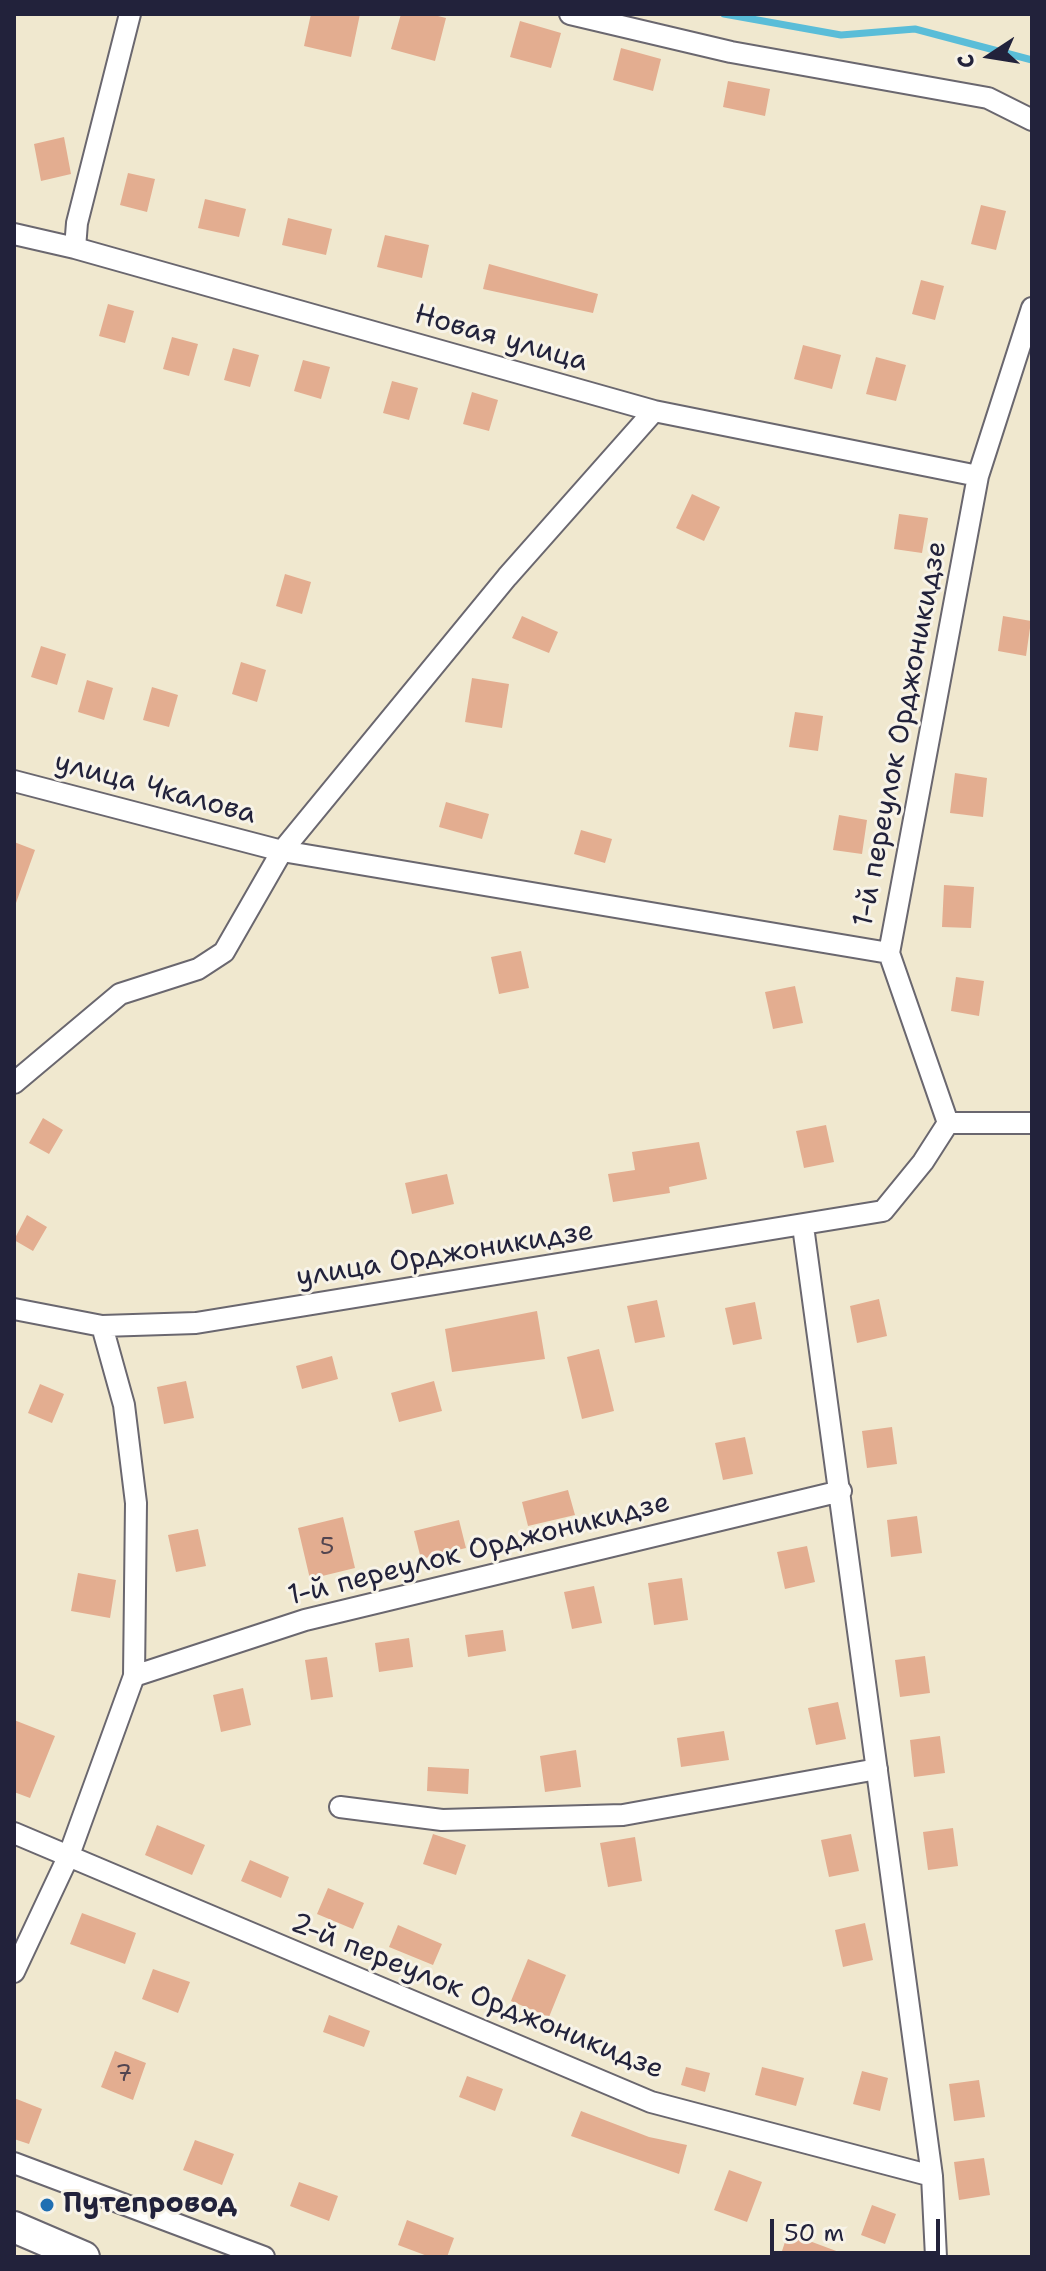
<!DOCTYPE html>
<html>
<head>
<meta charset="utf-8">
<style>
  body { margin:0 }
  #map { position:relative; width:1046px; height:2271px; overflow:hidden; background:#f0e8cf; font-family:"Shantell Sans",sans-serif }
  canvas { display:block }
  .frame { position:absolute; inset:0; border:16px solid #22223b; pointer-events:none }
  .north { position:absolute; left:950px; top:16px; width:80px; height:80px; -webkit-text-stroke:6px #f7f3e8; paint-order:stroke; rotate:258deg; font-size:22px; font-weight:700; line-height:32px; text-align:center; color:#22223b }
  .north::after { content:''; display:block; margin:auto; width:28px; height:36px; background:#22223b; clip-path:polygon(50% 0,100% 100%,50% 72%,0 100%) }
  .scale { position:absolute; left:770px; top:2219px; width:170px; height:36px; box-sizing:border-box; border:4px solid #22223b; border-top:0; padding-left:10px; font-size:24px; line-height:28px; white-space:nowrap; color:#22223b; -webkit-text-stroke:6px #f7f3e8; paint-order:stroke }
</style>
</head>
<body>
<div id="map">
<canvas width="1046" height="2271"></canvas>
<div class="frame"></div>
<div class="north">С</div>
<div class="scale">50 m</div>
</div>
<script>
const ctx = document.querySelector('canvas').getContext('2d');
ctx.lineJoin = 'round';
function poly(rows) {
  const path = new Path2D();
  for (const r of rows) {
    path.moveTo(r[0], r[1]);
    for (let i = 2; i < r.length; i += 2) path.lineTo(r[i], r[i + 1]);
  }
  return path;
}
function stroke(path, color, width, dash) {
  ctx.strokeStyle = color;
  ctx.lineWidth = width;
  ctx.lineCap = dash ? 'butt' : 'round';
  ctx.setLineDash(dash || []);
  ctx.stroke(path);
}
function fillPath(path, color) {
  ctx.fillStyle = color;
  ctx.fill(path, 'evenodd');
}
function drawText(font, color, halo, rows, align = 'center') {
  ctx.font = font + ' "Shantell Sans",sans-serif';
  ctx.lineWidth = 6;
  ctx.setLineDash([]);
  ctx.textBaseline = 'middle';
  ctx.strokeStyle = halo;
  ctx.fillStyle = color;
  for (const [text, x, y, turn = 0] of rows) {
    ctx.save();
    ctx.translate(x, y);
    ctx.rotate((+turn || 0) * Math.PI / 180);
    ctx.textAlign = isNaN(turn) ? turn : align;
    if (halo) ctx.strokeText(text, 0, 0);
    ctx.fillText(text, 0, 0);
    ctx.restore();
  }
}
const stream = poly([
  [724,14,841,35,915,29,1032,60]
]);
const building = poly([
  [311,14,360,14,351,57,304,46],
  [401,14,430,14,446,18,435,61,391,49],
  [520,21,561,33,551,68,510,57],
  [621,48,661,59,653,91,613,80],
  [728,81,770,89,765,116,723,107],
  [64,137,71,174,41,181,34,144],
  [128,173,155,179,147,212,120,205],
  [205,199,246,209,239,237,198,228],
  [981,205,1006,211,996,250,971,244],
  [288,218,332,229,326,255,282,245],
  [385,235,429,245,422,278,377,267],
  [489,264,598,294,593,313,483,289],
  [921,280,944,286,935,320,912,314],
  [108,304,134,311,125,343,99,336],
  [172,337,198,344,189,376,163,369],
  [803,345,841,355,832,389,794,379],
  [233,348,259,355,250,387,224,380],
  [876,357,906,365,896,401,866,394],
  [303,360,330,367,321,399,294,391],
  [392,381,418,388,409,420,383,413],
  [472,392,498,400,489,431,463,424],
  [692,494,720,507,704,541,676,528],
  [899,514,928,518,922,553,894,549],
  [285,574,311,582,302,614,276,606],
  [522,616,558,632,549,653,512,638],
  [1003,616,1031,621,1026,656,998,651],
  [41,646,66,654,57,685,31,677],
  [241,662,266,670,257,702,232,694],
  [472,678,509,684,502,728,465,722],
  [87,680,113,688,104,720,78,712],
  [152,687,178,695,169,727,143,720],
  [795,712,823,716,818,751,789,747],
  [955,773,987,778,983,817,950,813],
  [446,802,489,814,482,839,439,827],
  [839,815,867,820,862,854,833,850],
  [581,830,612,839,605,863,574,854],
  [14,842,35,850,16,903,14,902],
  [944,885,974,887,971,928,942,927],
  [521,951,529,988,499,994,491,957],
  [956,977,984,981,979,1016,951,1011],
  [795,986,803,1023,773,1029,765,992],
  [43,1118,63,1130,49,1154,29,1143],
  [826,1125,834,1162,804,1168,796,1131],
  [699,1142,707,1179,669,1187,670,1193,613,1202,608,1174,635,1170,632,1152],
  [447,1174,454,1204,412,1214,405,1183],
  [27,1215,47,1227,33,1251,14,1240],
  [879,1299,887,1336,857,1343,850,1306],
  [657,1300,665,1337,635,1343,627,1306],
  [755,1302,762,1339,733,1345,725,1308],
  [537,1311,545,1359,452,1372,445,1329],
  [599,1349,614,1411,582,1419,567,1357],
  [332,1356,338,1379,302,1389,296,1366],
  [186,1381,194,1418,164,1424,157,1387],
  [434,1381,442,1411,399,1422,391,1393],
  [40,1384,64,1394,52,1423,28,1413],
  [892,1427,897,1464,867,1468,862,1431],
  [745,1437,753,1474,723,1480,715,1443],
  [568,1490,575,1515,528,1526,522,1502],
  [917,1516,922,1553,891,1557,887,1520],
  [343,1517,355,1568,310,1579,298,1528],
  [459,1520,466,1548,421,1559,414,1531],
  [198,1529,206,1566,176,1572,168,1535],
  [807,1546,815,1582,785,1589,777,1552],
  [78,1573,116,1580,110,1618,71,1611],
  [682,1578,688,1620,654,1625,648,1583],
  [594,1586,602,1623,572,1629,564,1592],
  [503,1630,506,1651,468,1657,465,1635],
  [409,1638,413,1667,379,1672,375,1643],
  [925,1656,930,1693,900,1697,895,1660],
  [327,1657,333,1697,311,1700,305,1660],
  [243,1688,251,1725,221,1732,213,1695],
  [838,1702,846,1739,816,1745,808,1708],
  [14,1720,55,1736,30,1798,14,1792],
  [724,1731,729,1760,681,1767,677,1738],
  [940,1736,945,1773,914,1777,910,1740],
  [576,1750,581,1787,545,1792,540,1756],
  [428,1767,469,1769,468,1794,427,1791],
  [157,1825,205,1845,192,1875,145,1855],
  [953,1828,958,1866,928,1870,923,1832],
  [433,1834,466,1845,456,1875,423,1864],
  [851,1834,859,1871,829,1877,821,1840],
  [635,1837,642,1881,608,1887,600,1843],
  [250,1860,289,1877,281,1898,241,1881],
  [328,1888,364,1903,353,1929,317,1914],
  [82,1913,136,1933,125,1964,70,1944],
  [865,1923,873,1960,843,1967,835,1930],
  [398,1925,442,1944,433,1965,389,1947],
  [528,1959,566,1975,549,2017,511,2001],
  [153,1969,190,1982,178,2013,142,1999],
  [329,2015,370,2031,364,2047,323,2032],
  [115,2051,146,2063,133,2100,101,2087],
  [686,2067,710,2073,705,2092,681,2085],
  [762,2067,804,2078,796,2106,755,2095],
  [862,2071,888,2078,880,2111,853,2104],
  [467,2076,503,2089,495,2111,459,2097],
  [979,2080,985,2117,954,2121,949,2084],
  [14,2098,42,2109,29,2144,14,2139],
  [581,2111,649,2137,687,2145,679,2174,571,2136],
  [195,2140,234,2154,222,2185,183,2170],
  [984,2158,990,2195,959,2200,954,2162],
  [729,2170,762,2182,747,2222,714,2210],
  [299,2182,338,2196,329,2221,290,2206],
  [872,2205,896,2214,885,2244,861,2235],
  [407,2220,454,2238,447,2257,430,2257,398,2245],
  [788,2233,847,2255,847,2257,780,2257]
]);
const street = poly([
  [570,14,731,52,988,98,1032,120],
  [14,234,75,248,654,411,978,476],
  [75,248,77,223,130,14],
  [14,781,282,851,889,953],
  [14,1083,120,994,198,969,224,952,282,851,507,577,654,411],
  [948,1123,1032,1123],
  [803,1226,932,2176,936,2257],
  [14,1309,102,1326,196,1323,883,1211,923,1162,948,1123,889,953,978,476,1032,308],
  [134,1676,305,1620,841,1491],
  [340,1807,442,1820,623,1815,877,1769],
  [14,1833,651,2102,932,2176],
  [14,1972,69,1855,134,1676,136,1503,124,1405,102,1326],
  [14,2163,264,2257]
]);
const secondary = poly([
  [14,2227,84,2257]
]);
const markers = [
  [47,2205,8,"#1f6fb2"]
];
const numberNames = [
  ["5",327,1548],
  ["7",124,2075]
];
const streetNames = [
  ["Новая улица",501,339,16],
  ["1-й переулок Орджоникидзе",901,734,-79],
  ["улица Чкалова",155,789,15],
  ["улица Орджоникидзе",445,1255,-9],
  ["1-й переулок Орджоникидзе",479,1550,-14],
  ["2-й переулок Орджоникидзе",477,1997,22]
];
const poiNames = [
  ["Путепровод",63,2205]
];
stroke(stream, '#5abdd8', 7);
fillPath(building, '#e3ad90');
stroke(street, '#6a676f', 24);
stroke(secondary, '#6a676f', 34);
stroke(street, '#fff', 20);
stroke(secondary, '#fff', 30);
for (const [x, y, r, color] of markers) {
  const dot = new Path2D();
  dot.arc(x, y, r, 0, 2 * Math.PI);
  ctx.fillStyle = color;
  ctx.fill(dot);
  stroke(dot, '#f7f3e8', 3);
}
drawText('24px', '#524550', null, numberNames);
drawText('28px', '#22223b', '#f7f3e8', streetNames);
drawText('bold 28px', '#22223b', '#f7f3e8', poiNames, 'left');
</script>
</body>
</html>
